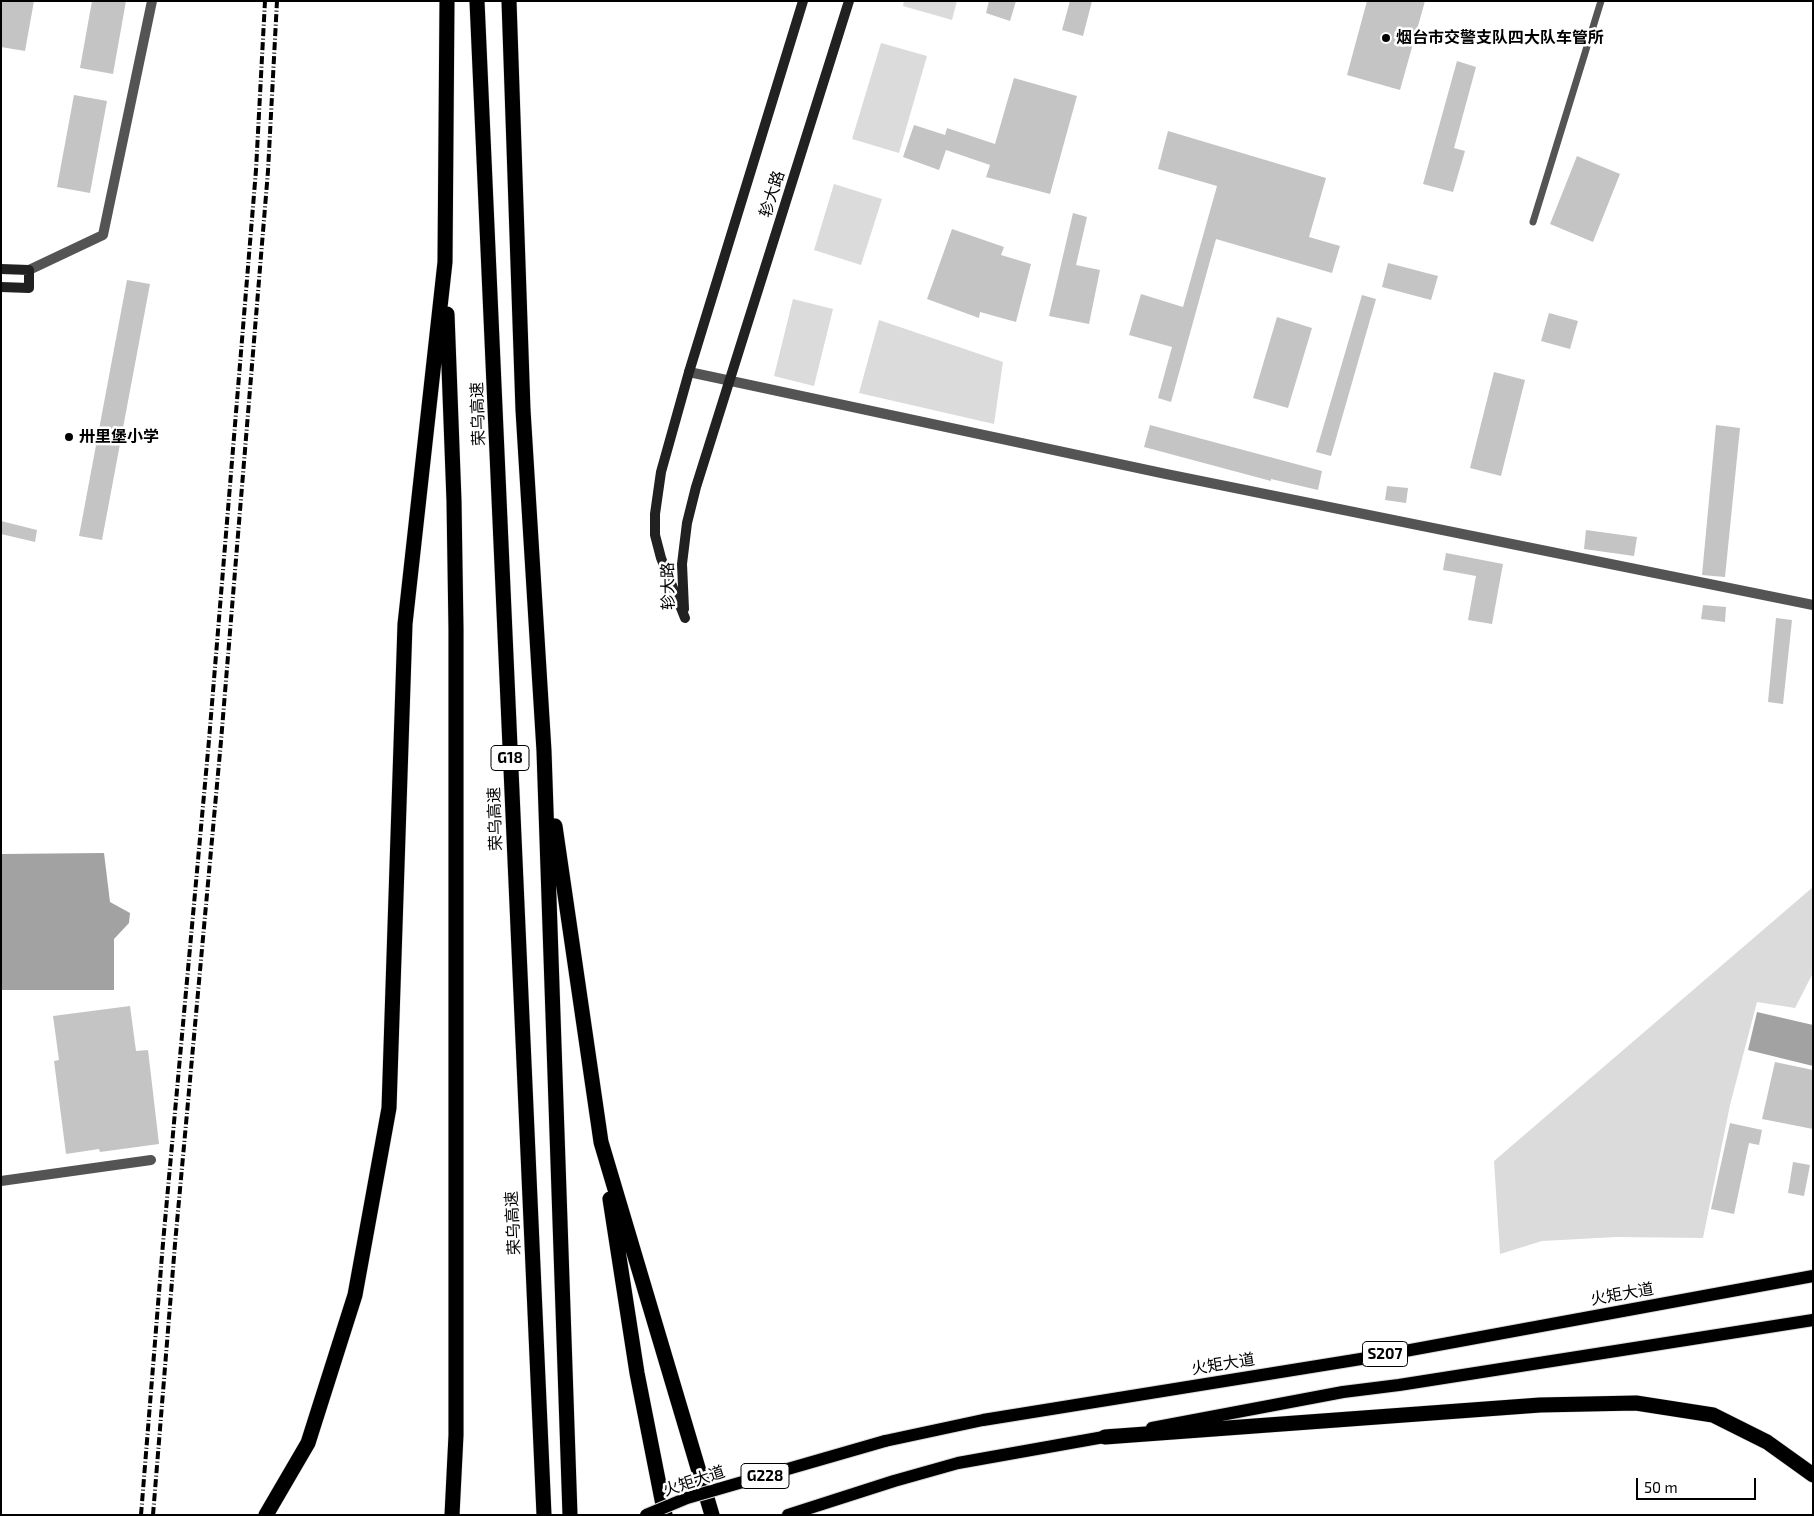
<!DOCTYPE html>
<html>
<head>
<meta charset="utf-8">
<style>
  body { margin:0 }
  #map { position:relative; width:1814px; height:1516px; overflow:hidden; background:#fff; font-family:"Exo 2",sans-serif }
  canvas { display:block }
  .frame { position:absolute; inset:0; border:2px solid #000; pointer-events:none }
  .scale { position:absolute; left:1636px; top:1478px; width:120px; height:22px; box-sizing:border-box; border:2px solid #000; border-top:0; padding-left:6px; font-size:15px; line-height:18px; white-space:nowrap; color:#000; -webkit-text-stroke:4px #fff; paint-order:stroke }
</style>
</head>
<body>
<div id="map">
<canvas width="1814" height="1516"></canvas>
<div class="frame"></div>
<div class="scale">50 m</div>
</div>
<script>
const ctx = document.querySelector('canvas').getContext('2d');
ctx.lineJoin = 'round';
function fillPath(path, color) {
  ctx.fillStyle = color;
  ctx.fill(path, 'evenodd');
}
function poly(rows) {
  const path = new Path2D();
  for (const r of rows) {
    path.moveTo(r[0], r[1]);
    for (let i = 2; i < r.length; i += 2) path.lineTo(r[i], r[i + 1]);
  }
  return path;
}
function stroke(path, color, width, dash) {
  ctx.strokeStyle = color;
  ctx.lineWidth = width;
  ctx.lineCap = dash ? 'butt' : 'round';
  ctx.setLineDash(dash || []);
  ctx.stroke(path);
}
function drawText(font, color, halo, rows, align = 'center') {
  ctx.font = font + ' "Exo 2","Noto Sans SC",sans-serif';
  ctx.lineWidth = 5;
  ctx.setLineDash([]);
  ctx.textBaseline = 'middle';
  ctx.strokeStyle = halo;
  ctx.fillStyle = color;
  for (const [text, x, y, turn = 0] of rows) {
    ctx.save();
    ctx.translate(x, y);
    ctx.rotate((+turn || 0) * Math.PI / 180);
    ctx.textAlign = isNaN(turn) ? turn : align;
    if (halo) ctx.strokeText(text, 0, 0);
    ctx.fillText(text, 0, 0);
    ctx.restore();
  }
}
const green = poly([
  [904,1,957,1,952,20,903,6],
  [881,43,927,56,899,153,852,139],
  [834,184,882,199,861,265,814,250],
  [793,299,833,309,814,386,774,376],
  [879,320,1003,362,994,424,859,393],
  [1813,887,1813,973,1795,1008,1757,1002,1730,1105,1703,1238,1616,1237,1542,1241,1500,1254,1494,1161]
]);
const water = poly([
  [104,853,110,902,130,913,129,923,114,939,114,990,1,990,1,854],
  [1757,1012,1813,1025,1813,1066,1748,1050]
]);
const building = poly([
  [1,1,34,1,25,51,1,47],
  [92,1,126,1,113,74,80,68],
  [989,1,1016,1,1010,21,986,13],
  [1070,1,1092,1,1083,36,1062,30],
  [1367,1,1425,1,1400,90,1347,75],
  [1457,61,1476,67,1454,148,1465,151,1453,192,1423,184],
  [1014,78,1077,96,1050,194,986,177,990,165,946,150,939,170,903,157,914,125,945,135,947,128,995,144],
  [74,95,107,101,90,193,57,187],
  [1168,131,1326,178,1309,237,1340,246,1332,273,1216,239,1171,402,1158,398,1172,347,1129,335,1141,294,1183,307,1217,186,1158,169],
  [1577,156,1620,174,1593,242,1550,224],
  [1073,213,1087,217,1076,265,1100,270,1089,324,1049,316],
  [952,229,1004,247,1001,255,1031,264,1016,322,980,312,979,318,927,299],
  [1388,263,1438,276,1431,300,1382,287],
  [127,280,150,284,102,540,79,536],
  [1362,295,1376,299,1331,456,1316,452],
  [1549,313,1578,321,1570,349,1541,341],
  [1277,317,1312,328,1288,408,1253,398],
  [1494,372,1525,380,1501,476,1470,468],
  [1150,425,1322,471,1318,490,1271,479,1271,481,1144,447],
  [1716,425,1740,428,1725,577,1702,575],
  [1387,486,1408,488,1406,503,1385,500],
  [1,521,37,530,35,542,1,534],
  [1586,530,1637,537,1634,556,1584,549],
  [1446,553,1503,564,1492,624,1468,620,1476,576,1443,570],
  [1703,605,1726,607,1725,622,1701,619],
  [1776,618,1792,620,1783,704,1768,702],
  [130,1006,136,1051,148,1050,159,1144,100,1152,99,1149,66,1154,54,1061,59,1060,53,1016],
  [1775,1062,1813,1070,1813,1129,1762,1119],
  [1730,1123,1762,1130,1759,1145,1749,1143,1734,1214,1711,1209],
  [1793,1162,1810,1165,1804,1196,1788,1193]
]);
const lane = poly([
  [1533,222,1601,1]
]);
const street = poly([
  [29,270,103,235,152,1],
  [689,372,1166,474,1813,605],
  [1,1181,151,1160]
]);
const secondary = poly([
  [1,269,29,270,29,288,1,287],
  [684,609,682,564,687,523,696,487,849,1],
  [685,618,661,558,655,535,655,514,661,472,689,372,803,1]
]);
const primary = poly([
  [1152,1428,1343,1392,1399,1385,1813,1320],
  [885,1441,983,1420,1367,1358,1813,1276],
  [788,1515,894,1481,958,1463,1115,1435]
]);
const highway = poly([
  [477,1,544,1515],
  [509,1,523,410,544,751,570,1515],
  [447,314,454,501,456,629,456,1435,452,1515],
  [555,826,601,1142,712,1515],
  [610,1199,637,1373,665,1515],
  [1105,1437,1540,1405,1636,1403,1713,1415,1767,1442,1813,1475],
  [266,1515,308,1443,355,1295,389,1108,405,624,445,262,447,1]
]);
const rail = poly([
  [141,1515,163,1243,209,740,256,170,265,1],
  [153,1515,175,1244,221,741,268,171,277,1]
]);
const primaryBridge = poly([
  [646,1515,687,1498,885,1441]
]);
const markers = [
  [1386,38,5,"#000"],
  [69,437,5,"#000"]
];
const shields = [
  [510,758,38],
  [1385,1354,45],
  [765,1476,48]
];
const shieldNames = [
  ["G18",510,758],
  ["S207",1385,1354],
  ["G228",765,1476]
];
const poiNames = [
  ["烟台市交警支队四大队车管所",1396,38],
  ["卅里堡小学",79,437]
];
const streetNames = [
  ["轸大路",772,194,-72],
  ["荣乌高速",478,414,-92],
  ["轸大路",668,586,-91],
  ["荣乌高速",495,819,-92],
  ["荣乌高速",513,1223,-93],
  ["火矩大道",1622,1294,-10],
  ["火矩大道",1223,1364,-9],
  ["火矩大道",694,1481,-18]
];
fillPath(green, '#dbdbdb');
fillPath(water, '#a2a2a2');
fillPath(building, '#c4c4c4');
stroke(primary, '#dbdbdb', 14);
stroke(highway, '#dbdbdb', 16);
stroke(lane, '#545454', 7);
stroke(street, '#545454', 10);
stroke(secondary, '#212121', 10);
stroke(primary, '#000', 12);
stroke(highway, '#000', 15);
stroke(rail, '#000', 4, [8, 2.5, 1, 2.5]);
stroke(primaryBridge, '#dbdbdb', 14, []);
stroke(primaryBridge, '#000', 12);
for (const [x, y, r, color] of markers) {
  const dot = new Path2D();
  dot.arc(x, y, r, 0, 2 * Math.PI);
  ctx.fillStyle = color;
  ctx.fill(dot);
  stroke(dot, '#fff', 2);
}
for (const [x, y, w] of shields) {
  const box = new Path2D();
  box.roundRect(x - w / 2, y - 12.5, w, 25, 4);
  ctx.fillStyle = '#fff';
  ctx.fill(box);
  stroke(box, '#000', 1);
}
drawText('bold 15px', '#000', null, shieldNames);
drawText('bold 16px', '#000', '#fff', poiNames, 'left');
drawText('16px', '#000', '#fff', streetNames);
</script>
</body>
</html>
